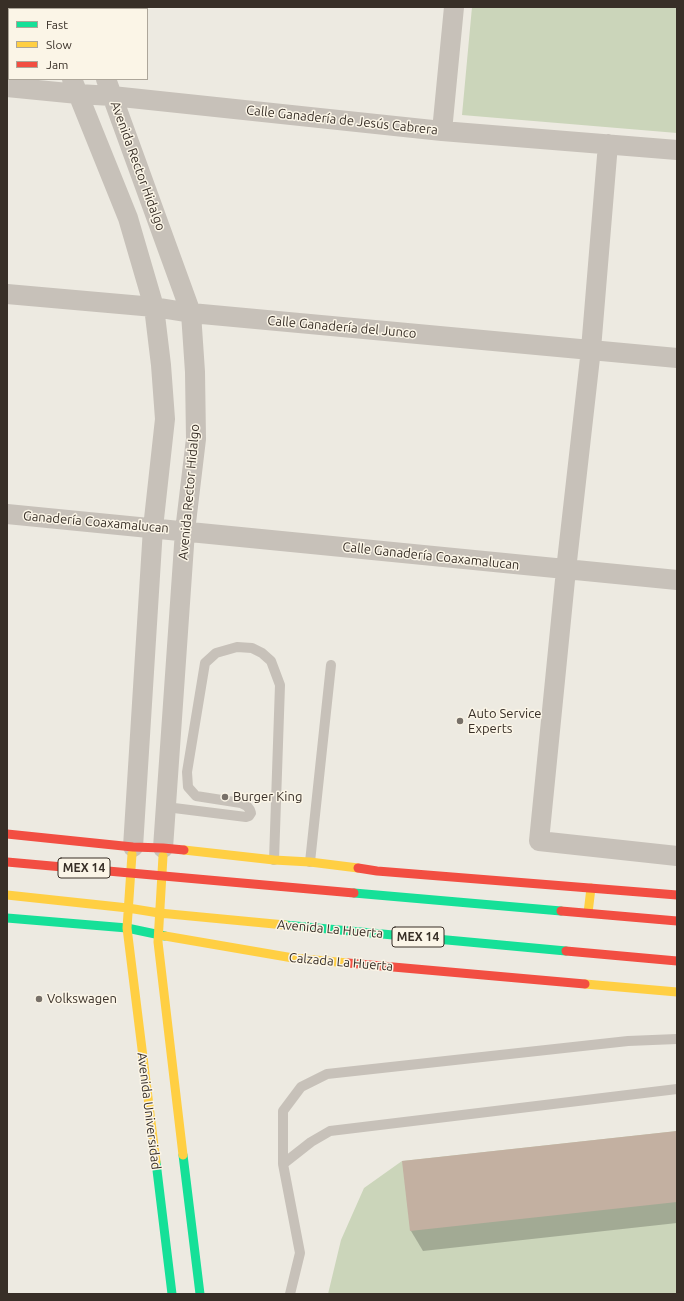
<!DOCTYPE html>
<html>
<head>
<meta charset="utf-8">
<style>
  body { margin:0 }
  #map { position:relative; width:684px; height:1301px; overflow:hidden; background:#edeae1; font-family:Ubuntu,sans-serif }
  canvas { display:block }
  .frame { position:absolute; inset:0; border:8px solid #382f27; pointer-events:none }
  .legend { position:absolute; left:8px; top:8px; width:140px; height:72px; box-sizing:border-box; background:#fbf5e7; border:1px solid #ada69a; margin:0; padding:5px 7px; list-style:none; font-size:12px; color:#382f27 }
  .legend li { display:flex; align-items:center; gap:8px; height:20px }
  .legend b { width:20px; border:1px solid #ada69a }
</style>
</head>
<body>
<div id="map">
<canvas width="684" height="1301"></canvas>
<div class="frame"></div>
<ul class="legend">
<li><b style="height:5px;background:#16e098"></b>Fast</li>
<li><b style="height:5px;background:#ffcf43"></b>Slow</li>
<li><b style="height:5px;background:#f24e42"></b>Jam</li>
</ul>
</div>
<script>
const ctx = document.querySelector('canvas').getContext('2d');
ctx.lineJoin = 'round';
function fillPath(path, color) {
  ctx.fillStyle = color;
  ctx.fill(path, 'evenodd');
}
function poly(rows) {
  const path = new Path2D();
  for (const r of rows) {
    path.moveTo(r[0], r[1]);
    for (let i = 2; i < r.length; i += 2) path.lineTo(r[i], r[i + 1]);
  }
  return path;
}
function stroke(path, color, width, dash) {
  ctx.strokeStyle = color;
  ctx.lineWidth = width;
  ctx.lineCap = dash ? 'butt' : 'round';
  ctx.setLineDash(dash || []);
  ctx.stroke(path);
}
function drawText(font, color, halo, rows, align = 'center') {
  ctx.font = font + ' Ubuntu,sans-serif';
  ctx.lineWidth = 3;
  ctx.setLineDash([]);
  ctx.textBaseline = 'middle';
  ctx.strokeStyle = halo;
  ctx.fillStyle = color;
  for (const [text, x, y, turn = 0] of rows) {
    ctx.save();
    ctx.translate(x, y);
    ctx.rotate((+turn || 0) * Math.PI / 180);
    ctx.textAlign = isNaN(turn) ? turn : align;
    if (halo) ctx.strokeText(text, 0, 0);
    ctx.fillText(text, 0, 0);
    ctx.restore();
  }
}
const green = poly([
  [472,7,677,7,677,133,462,115],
  [677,1131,677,1294,328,1294,341,1240,364,1188,402,1161]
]);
const shadow = poly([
  [677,1132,677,1223,423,1251,411,1231,404,1162]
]);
const building = poly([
  [677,1131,677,1202,410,1231,402,1161]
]);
const lane = poly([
  [166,807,246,817,249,816,251,813,250,810,247,806,241,803,196,796,188,787,187,772,205,663,216,653,237,647,252,648,262,653,271,661,280,685,274,860],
  [310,862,331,665],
  [283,1164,283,1111,301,1087,327,1074,628,1041,677,1039],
  [290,1294,300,1253,283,1164,311,1142,330,1131,677,1089]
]);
const street = poly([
  [43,7,43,9],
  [76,7,77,9],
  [72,79,128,218,154,307,161,365,165,419,153,528,133,847],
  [106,79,191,313,195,372,196,439,185,531,163,848],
  [7,87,78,94,112,96,442,131,677,150],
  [442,131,454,7],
  [608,144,591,349,566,570,539,841,677,856],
  [7,294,154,307,191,313,677,358],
  [7,514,677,580]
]);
const fast = poly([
  [354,893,561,911],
  [7,918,127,928,165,936],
  [285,925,566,951],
  [183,1155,200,1294],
  [156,1162,172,1294]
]);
const slow = poly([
  [184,850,274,860,310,862,358,868],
  [132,854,127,928,156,1162],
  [163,856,158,942,183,1155],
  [7,895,128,908,159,913,285,925],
  [588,913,591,888],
  [165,936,293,958,348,963],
  [585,984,677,992]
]);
const jam = poly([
  [7,834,133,847,163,848,184,850],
  [7,862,354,893],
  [358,868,377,871,677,895],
  [561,911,677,921],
  [566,951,677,961],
  [348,963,585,984]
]);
const markers = [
  [460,721,4,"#777068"],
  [225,797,4,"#777068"],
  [39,999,4,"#777068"]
];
const shields = [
  [84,868,52],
  [418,937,52]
];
const shieldNames = [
  ["MEX 14",84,868],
  ["MEX 14",418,937]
];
const streetNames = [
  ["Calle Ganadería de Jesús Cabrera",342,120,6],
  ["Avenida Rector Hidalgo",138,166,70],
  ["Calle Ganadería del Junco",342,327,5],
  ["Avenida Rector Hidalgo",189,492,-85],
  ["Ganadería Coaxamalucan",96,522,5],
  ["Calle Ganadería Coaxamalucan",431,556,6],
  ["Avenida La Huerta",330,929,5],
  ["Calzada La Huerta",341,962,5],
  ["Avenida Universidad",149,1111,83]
];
const poiNames = [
  ["Auto Service",468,714],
  ["Experts",468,729],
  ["Burger King",233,797],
  ["Volkswagen",47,999]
];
fillPath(green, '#cbd5ba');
fillPath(shadow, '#0003');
fillPath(building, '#c3b0a1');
stroke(lane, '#c7c1b9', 10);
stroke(street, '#c7c1b9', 20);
stroke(fast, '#16e098', 9);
stroke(slow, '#ffcf43', 9);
stroke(jam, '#f24e42', 9);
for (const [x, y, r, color] of markers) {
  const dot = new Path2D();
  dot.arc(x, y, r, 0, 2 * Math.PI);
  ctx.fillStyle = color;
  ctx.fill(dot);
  stroke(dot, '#fbf5e7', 1.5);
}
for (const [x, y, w] of shields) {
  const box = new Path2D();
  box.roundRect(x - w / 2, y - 10, w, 20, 3);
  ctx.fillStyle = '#fbf5e7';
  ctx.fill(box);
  stroke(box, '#382f27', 1);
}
drawText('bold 12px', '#382f27', null, shieldNames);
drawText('13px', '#382f27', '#fbf5e7', streetNames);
drawText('13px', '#382f27', '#fbf5e7', poiNames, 'left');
</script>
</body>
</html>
